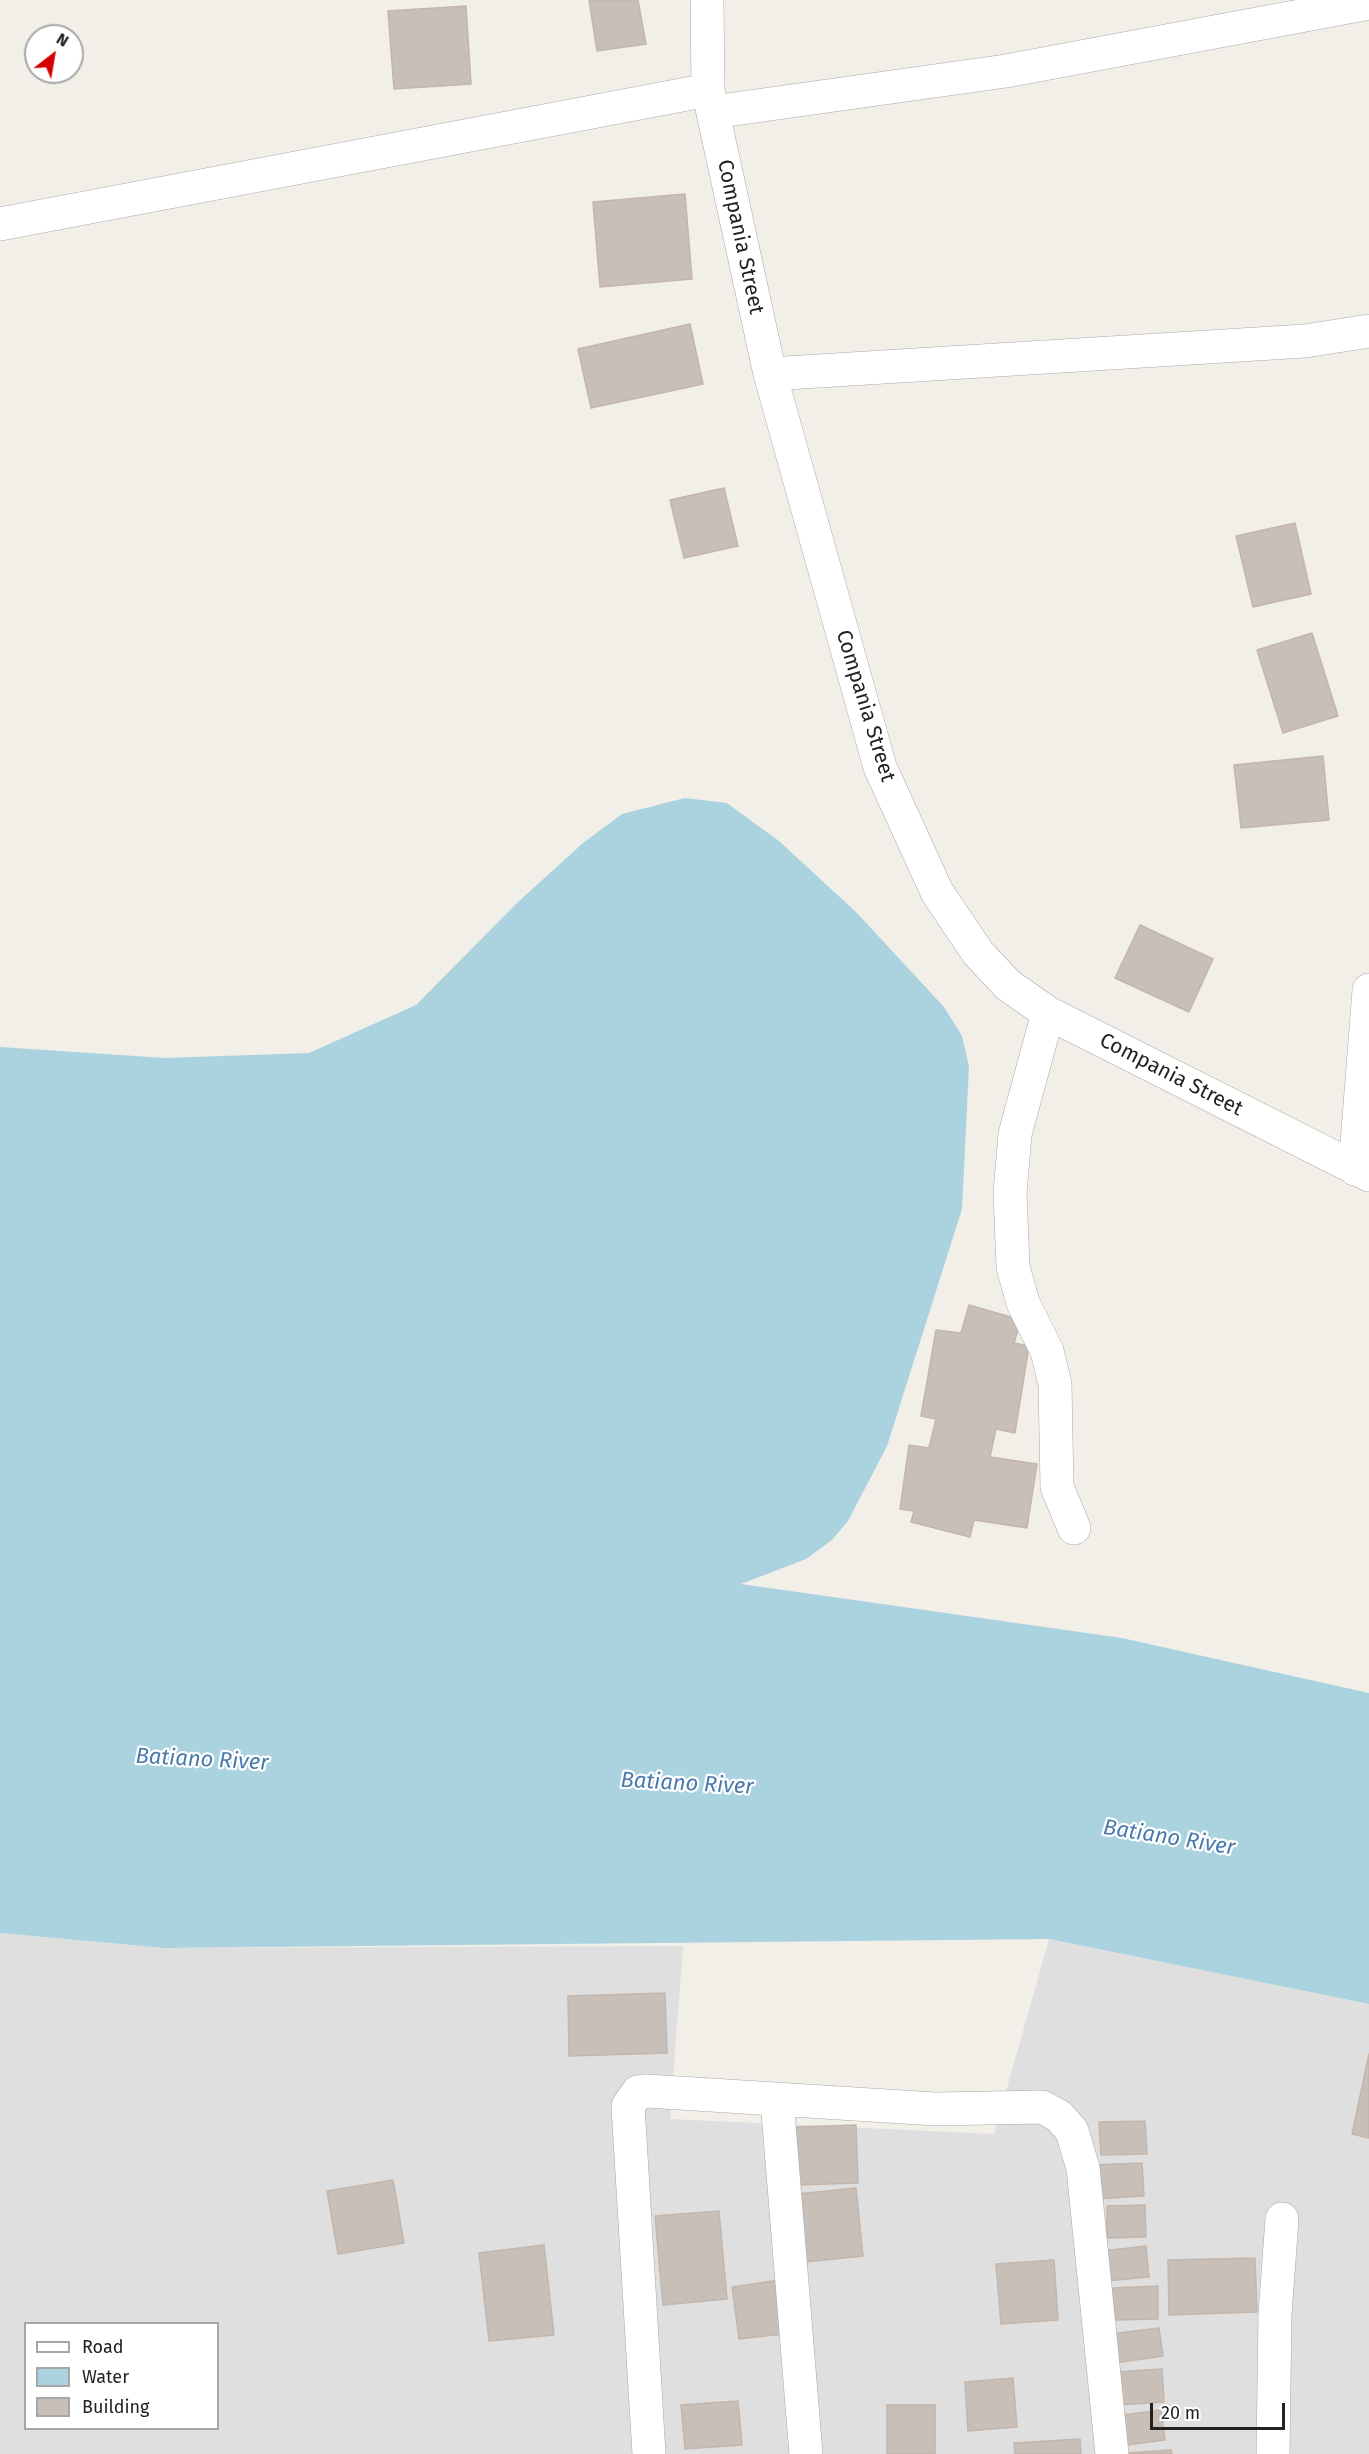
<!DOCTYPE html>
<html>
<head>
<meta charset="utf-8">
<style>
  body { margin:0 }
  #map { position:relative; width:1369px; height:2454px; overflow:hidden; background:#f2efe9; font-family:"Fira Sans",sans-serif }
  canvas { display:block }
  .legend { position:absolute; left:24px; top:2322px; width:195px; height:108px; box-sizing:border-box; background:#fff; border:2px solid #a7a7a7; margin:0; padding:8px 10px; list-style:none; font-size:18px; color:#222 }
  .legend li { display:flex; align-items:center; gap:12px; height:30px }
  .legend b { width:30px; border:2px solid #a7a7a7 }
  .north { position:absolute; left:24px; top:24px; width:60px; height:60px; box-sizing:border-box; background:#fff; border:2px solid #a7a7a7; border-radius:50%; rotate:31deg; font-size:16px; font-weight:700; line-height:24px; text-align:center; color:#222 }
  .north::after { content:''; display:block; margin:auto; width:21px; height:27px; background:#d40000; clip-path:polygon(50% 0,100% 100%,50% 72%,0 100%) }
  .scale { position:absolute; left:1150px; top:2403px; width:135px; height:27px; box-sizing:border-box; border:3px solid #222; border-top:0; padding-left:8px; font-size:18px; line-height:21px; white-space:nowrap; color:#222; -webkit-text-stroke:4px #fff; paint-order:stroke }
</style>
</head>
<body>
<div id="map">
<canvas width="1369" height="2454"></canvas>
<ul class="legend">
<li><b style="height:8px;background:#fff"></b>Road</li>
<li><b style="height:16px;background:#aad3df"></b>Water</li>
<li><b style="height:16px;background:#c7bfb8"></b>Building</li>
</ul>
<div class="north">N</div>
<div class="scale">20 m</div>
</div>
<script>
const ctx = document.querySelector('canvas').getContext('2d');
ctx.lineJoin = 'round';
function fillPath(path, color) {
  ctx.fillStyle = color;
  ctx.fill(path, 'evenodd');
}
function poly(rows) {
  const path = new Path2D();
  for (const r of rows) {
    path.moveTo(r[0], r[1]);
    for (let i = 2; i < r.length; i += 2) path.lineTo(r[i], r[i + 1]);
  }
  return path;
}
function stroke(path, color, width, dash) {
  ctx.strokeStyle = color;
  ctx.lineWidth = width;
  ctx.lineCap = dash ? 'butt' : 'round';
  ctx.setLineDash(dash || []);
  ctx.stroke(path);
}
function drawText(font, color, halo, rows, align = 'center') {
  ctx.font = font + ' "Fira Sans",sans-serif';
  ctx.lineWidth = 4.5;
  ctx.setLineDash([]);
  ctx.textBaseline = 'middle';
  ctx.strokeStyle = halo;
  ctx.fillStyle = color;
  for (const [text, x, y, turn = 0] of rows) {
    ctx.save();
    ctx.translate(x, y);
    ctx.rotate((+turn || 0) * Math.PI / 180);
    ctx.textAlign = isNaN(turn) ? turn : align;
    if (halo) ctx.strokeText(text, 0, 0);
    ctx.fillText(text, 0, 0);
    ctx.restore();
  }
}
const residential = poly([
  [0,1933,164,1948,683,1946,670,2119,994,2134,1049,1939,1369,2004,1369,2454,0,2454],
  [26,2324,218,2324,218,2428,26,2428]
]);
const water = poly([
  [685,798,727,803,779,841,856,912,944,1007,962,1036,969,1067,962,1209,887,1446,848,1521,832,1540,806,1559,741,1584,1122,1638,1369,1693,1369,2004,1049,1939,164,1948,0,1933,0,1047,165,1058,309,1053,416,1005,518,902,583,843,622,814]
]);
const building = poly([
  [589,0,638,0,646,44,597,51,589,0],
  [466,6,471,84,394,89,388,11,466,6],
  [685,194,692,279,600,287,593,202,685,194],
  [690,324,703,384,591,408,578,349,690,324],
  [724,488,738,546,684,558,670,500,724,488],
  [1295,523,1311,594,1253,607,1236,536,1295,523],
  [1312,633,1338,716,1283,733,1257,650,1312,633],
  [1323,756,1329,820,1241,828,1234,765,1323,756],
  [1140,925,1213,959,1189,1012,1115,978,1140,925],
  [969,1305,1021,1320,1014,1343,1029,1346,1015,1433,996,1429,990,1457,1037,1464,1027,1528,974,1520,970,1537,911,1522,914,1511,900,1509,909,1445,929,1448,936,1419,921,1416,936,1330,961,1333,969,1305],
  [665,1993,667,2053,569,2056,568,1996,665,1993],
  [1369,2054,1369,2138,1352,2134,1369,2054],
  [1145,2121,1147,2154,1101,2155,1099,2122,1145,2121],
  [856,2125,858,2183,798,2185,796,2127,856,2125],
  [1142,2163,1144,2196,1095,2199,1093,2165,1142,2163],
  [393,2180,404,2243,338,2254,327,2191,393,2180],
  [856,2188,863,2256,805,2262,797,2194,856,2188],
  [1145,2205,1146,2237,1107,2238,1107,2206,1145,2205],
  [719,2211,727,2299,663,2305,655,2216,719,2211],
  [544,2245,554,2335,489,2341,479,2253,544,2245],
  [1146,2246,1149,2277,1105,2281,1102,2251,1146,2246],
  [1255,2258,1257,2312,1169,2315,1168,2260,1255,2258],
  [1054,2260,1058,2320,1001,2324,996,2264,1054,2260],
  [786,2279,792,2333,739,2339,732,2287,786,2279],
  [1158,2286,1158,2319,1114,2320,1113,2288,1158,2286],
  [1159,2328,1163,2356,1115,2363,1111,2334,1159,2328],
  [1162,2369,1164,2402,1119,2405,1117,2372,1162,2369],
  [1013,2378,1017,2427,968,2431,965,2382,1013,2378],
  [738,2401,742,2445,685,2449,681,2405,738,2401],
  [887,2405,935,2405,935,2454,887,2454,887,2405],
  [1161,2410,1165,2440,1119,2446,1115,2416,1161,2410],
  [1080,2439,1081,2454,1015,2454,1014,2443,1080,2439],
  [1171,2450,1172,2454,1127,2453,1171,2450]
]);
const minor = poly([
  [707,0,708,90,770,374,880,767,937,892,978,953,1008,985,1048,1013,1369,1175],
  [713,112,1006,71,1364,4,1369,0],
  [0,224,708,90],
  [770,374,1305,341,1369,331],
  [1048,1013,1015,1134,1010,1193,1013,1267,1023,1303,1047,1351,1055,1384,1057,1487,1074,1528],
  [1355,1169,1369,990],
  [777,2100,806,2454],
  [649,2454,628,2106,638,2092,647,2091,935,2109,1042,2107,1059,2116,1072,2131,1083,2168,1112,2454],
  [1273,2454,1275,2314,1282,2219]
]);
const streetNames = [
  ["Compania Street",740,237,78],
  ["Compania Street",865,706,73],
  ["Compania Street",1171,1075,27]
];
const waterNames = [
  ["Batiano River",202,1760,3],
  ["Batiano River",687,1784,3],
  ["Batiano River",1169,1838,9]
];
fillPath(residential, '#e0dfdf');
fillPath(water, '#aad3df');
fillPath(building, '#c7bfb8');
stroke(building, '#c4b6ab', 1.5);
stroke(minor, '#a9a9a9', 34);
stroke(minor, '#fff', 33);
drawText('21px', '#222', '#fff', streetNames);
drawText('italic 22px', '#4a7aab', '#fff', waterNames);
</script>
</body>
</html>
